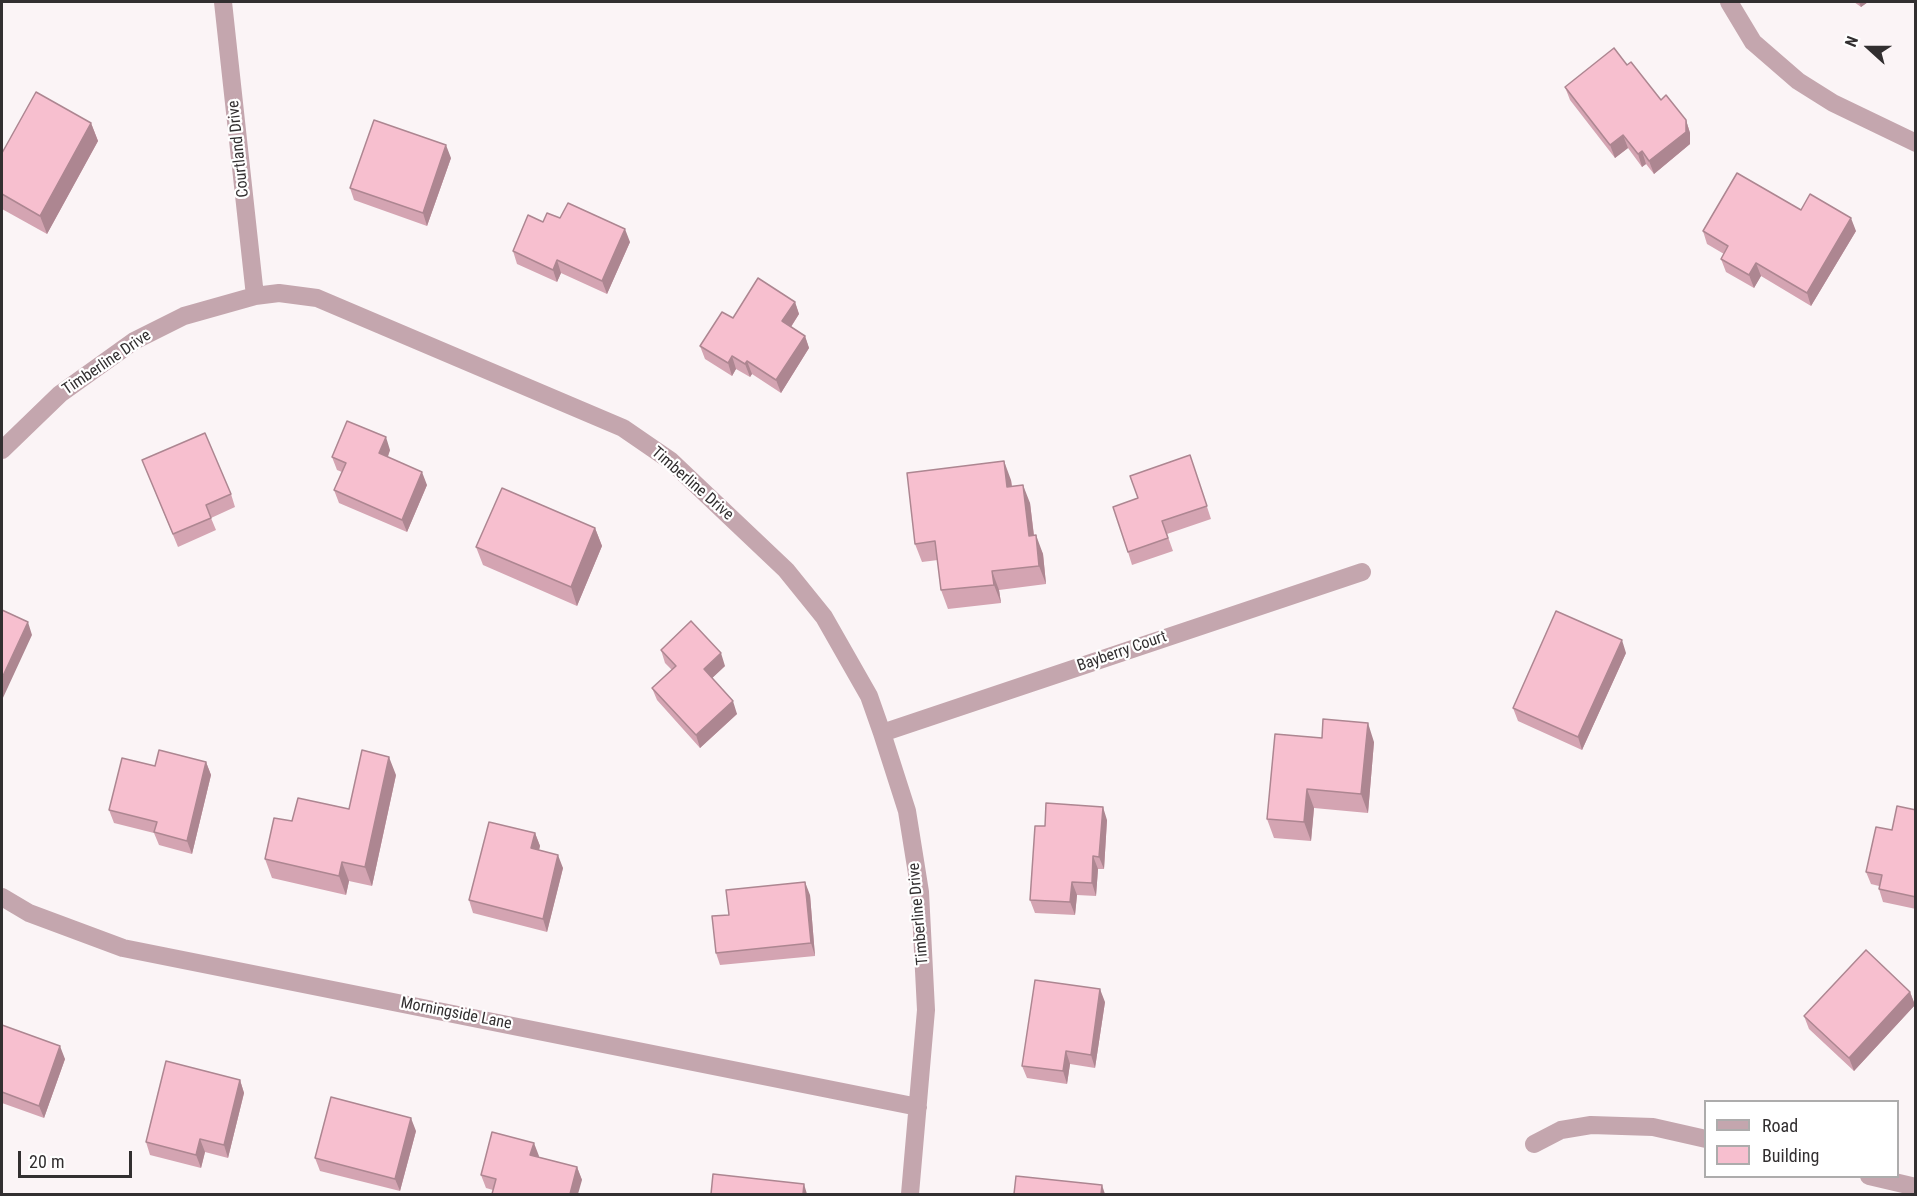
<!DOCTYPE html>
<html>
<head>
<meta charset="utf-8">
<style>
  body { margin:0 }
  #map { position:relative; width:1917px; height:1196px; overflow:hidden; background:#fbf4f6; font-family:"Roboto Condensed",sans-serif }
  canvas { display:block }
  .frame { position:absolute; inset:0; border:3px solid #322f30; pointer-events:none }
  .legend { position:absolute; left:1704px; top:1100px; width:195px; height:78px; box-sizing:border-box; background:#fff; border:2px solid #adacac; margin:0; padding:8px 10px; list-style:none; font-size:18px; color:#322f30 }
  .legend li { display:flex; align-items:center; gap:12px; height:30px }
  .legend b { width:30px; border:2px solid #adacac }
  .north { position:absolute; left:1839px; top:18px; width:60px; height:60px; -webkit-text-stroke:4px #fff; paint-order:stroke; rotate:291deg; font-size:16px; font-weight:700; line-height:24px; text-align:center; color:#322f30 }
  .north::after { content:''; display:block; margin:auto; width:21px; height:27px; background:#322f30; clip-path:polygon(50% 0,100% 100%,50% 72%,0 100%) }
  .scale { position:absolute; left:18px; top:1151px; width:114px; height:27px; box-sizing:border-box; border:3px solid #322f30; border-top:0; padding-left:8px; font-size:18px; line-height:21px; white-space:nowrap; color:#322f30; -webkit-text-stroke:4px #fff; paint-order:stroke }
</style>
</head>
<body>
<div id="map">
<canvas width="1917" height="1196"></canvas>
<div class="frame"></div>
<ul class="legend">
<li><b style="height:8px;background:#c4a6ae"></b>Road</li>
<li><b style="height:16px;background:#f7bfcf"></b>Building</li>
</ul>
<div class="north">N</div>
<div class="scale">20 m</div>
</div>
<script>
const ctx = document.querySelector('canvas').getContext('2d');
ctx.lineJoin = 'round';
function poly(rows) {
  const path = new Path2D();
  for (const r of rows) {
    path.moveTo(r[0], r[1]);
    for (let i = 2; i < r.length; i += 2) path.lineTo(r[i], r[i + 1]);
  }
  return path;
}
function stroke(path, color, width, dash) {
  ctx.strokeStyle = color;
  ctx.lineWidth = width;
  ctx.lineCap = dash ? 'butt' : 'round';
  ctx.setLineDash(dash || []);
  ctx.stroke(path);
}
function fillPath(path, color) {
  ctx.fillStyle = color;
  ctx.fill(path, 'evenodd');
}
function drawText(font, color, halo, rows, align = 'center') {
  ctx.font = font + ' "Roboto Condensed",sans-serif';
  ctx.lineWidth = 4.5;
  ctx.setLineDash([]);
  ctx.textBaseline = 'middle';
  ctx.strokeStyle = halo;
  ctx.fillStyle = color;
  for (const [text, x, y, turn = 0] of rows) {
    ctx.save();
    ctx.translate(x, y);
    ctx.rotate((+turn || 0) * Math.PI / 180);
    ctx.textAlign = isNaN(turn) ? turn : align;
    if (halo) ctx.strokeText(text, 0, 0);
    ctx.fillText(text, 0, 0);
    ctx.restore();
  }
}
const minor = poly([
  [223,2,255,296],
  [1729,2,1753,42,1798,81,1833,103,1916,143],
  [2,450,60,394,134,341,184,316,255,296,279,293,317,298,623,428,671,461,786,570,824,617,869,696,882,733,907,811,920,892,926,1010,910,1194],
  [882,733,1362,572],
  [2,897,29,913,123,948,918,1107],
  [1534,1144,1561,1130,1591,1125,1653,1127,1706,1139],
  [1869,1176,1916,1187]
]);
const wall = poly([
  [1854,2,1868,2,1861,7],
  [1627,65,1661,100,1686,120,1690,133,1690,144,1654,174,1646,164,1642,167,1628,148,1615,158,1570,100,1565,87],
  [91,123,98,141,47,234,2,209,2,153],
  [451,158,427,226,354,200,350,188],
  [1801,210,1856,231,1811,306,1761,276,1754,288,1726,272,1721,259,1724,254,1707,244,1703,231],
  [560,218,630,242,607,294,561,273,557,282,517,264,513,251,543,222],
  [795,302,799,314,791,327,805,336,809,348,781,393,752,374,750,377,736,369,732,376,705,359,700,346,733,318],
  [390,450,388,457,427,485,407,532,339,503,334,490,342,472,337,470,332,457],
  [1190,455,1211,519,1167,534,1173,551,1132,565,1128,552,1138,498],
  [142,460,231,494,235,507,211,518,216,530,178,547],
  [1011,480,1012,486,1030,503,1034,535,1043,554,1046,584,999,590,1001,603,948,609,941,590,938,560,922,562,915,544],
  [595,528,602,546,577,606,483,565,476,547],
  [661,650,725,666,712,678,737,714,700,748,657,700,652,688,672,670,665,663],
  [1626,653,1582,750,1518,721,1513,708],
  [1275,734,1374,742,1368,813,1314,808,1311,841,1274,838,1267,819],
  [206,762,211,775,192,854,159,845,154,833,114,823,109,810,155,766],
  [396,775,372,886,349,881,346,895,272,878,265,859,292,821,349,809],
  [1916,810,1916,909,1883,902,1879,889,1879,886,1871,884,1866,872,1892,830],
  [1107,820,1104,869,1098,869,1096,896,1077,895,1075,915,1035,913,1030,900,1045,826],
  [535,833,540,846,539,850,563,868,547,932,473,913,469,900],
  [810,895,815,956,720,965,716,953,729,915],
  [1910,992,1915,1005,1854,1071,1809,1029,1804,1016],
  [1105,1002,1095,1068,1070,1064,1067,1084,1027,1078,1022,1066],
  [2,1025,65,1059,44,1118,2,1103],
  [240,1080,244,1093,228,1158,205,1152,201,1168,150,1155,146,1142],
  [416,1131,400,1191,320,1171,315,1158],
  [539,1156,538,1157,577,1167,582,1180,493,1190,486,1188,481,1175]
]);
const shadedWall = poly([
  [1859,2,1868,2,1861,7],
  [1686,120,1690,133,1690,144,1654,174,1649,161],
  [91,123,98,141,47,234,40,216],
  [1623,135,1628,148,1615,158,1610,145],
  [446,145,451,158,427,226,423,213],
  [1642,151,1646,164,1642,167,1638,154],
  [1851,218,1856,231,1811,306,1807,293],
  [625,229,630,242,607,294,602,281],
  [557,260,561,273,557,282,553,270],
  [1756,263,1761,276,1754,288,1749,275],
  [795,302,799,314,787,333,782,321],
  [805,336,809,348,781,393,776,380],
  [732,356,736,369,732,376,728,363],
  [747,361,752,374,750,377,745,364],
  [386,437,390,450,384,466,379,453],
  [1004,461,1011,480,1014,506,1007,487],
  [422,472,427,485,407,532,402,520],
  [1023,485,1030,503,1036,554,1029,536],
  [595,528,602,546,577,606,571,587],
  [1036,535,1043,554,1046,584,1039,566],
  [992,571,999,590,1001,603,994,585],
  [28,622,32,635,2,700,2,678],
  [1622,640,1626,653,1582,750,1578,737],
  [721,653,725,666,708,682,704,669],
  [733,701,737,714,700,748,696,735],
  [1368,723,1374,742,1368,813,1361,794],
  [389,757,396,775,372,886,365,867],
  [206,762,211,775,192,854,187,841],
  [1307,789,1314,808,1311,841,1304,822],
  [1103,807,1107,820,1104,869,1099,857],
  [535,833,540,846,536,861,531,848],
  [558,855,563,868,547,932,543,919],
  [1093,856,1098,869,1096,896,1092,883],
  [342,862,349,881,346,895,339,876],
  [805,882,810,895,815,956,811,943],
  [1072,882,1077,895,1075,915,1070,902],
  [1100,989,1105,1002,1095,1068,1091,1055],
  [1910,992,1915,1005,1854,1071,1849,1058],
  [60,1046,65,1059,44,1118,39,1106],
  [1066,1051,1070,1064,1067,1084,1063,1071],
  [240,1080,244,1093,228,1158,224,1145],
  [411,1118,416,1131,400,1191,395,1179],
  [200,1139,205,1152,201,1168,196,1155],
  [534,1143,539,1156,535,1168,530,1155],
  [577,1167,582,1180,578,1194,570,1194],
  [804,1184,807,1194,803,1194],
  [1102,1185,1105,1194,1101,1194]
]);
const building = poly([
  [1614,48,1627,65,1631,62,1661,100,1666,95,1686,120,1686,132,1649,161,1642,151,1638,154,1623,135,1610,145,1565,87,1614,48],
  [36,92,91,123,40,216,2,194,2,153,36,92],
  [374,120,446,145,423,213,350,188,374,120],
  [1737,173,1801,210,1810,194,1851,218,1807,293,1756,263,1749,275,1721,259,1728,246,1703,231,1737,173],
  [568,203,625,229,602,281,557,260,553,270,513,251,528,215,543,222,547,213,560,218,568,203],
  [758,278,795,302,782,321,805,336,776,380,747,361,745,364,732,356,728,363,700,346,722,312,733,318,758,278],
  [347,421,386,437,379,453,422,472,402,520,334,490,346,463,332,457,347,421],
  [205,433,231,494,206,505,211,518,173,534,142,460,205,433],
  [1190,455,1207,506,1162,521,1168,538,1128,552,1113,507,1138,498,1130,476,1190,455],
  [1004,461,1007,487,1023,485,1029,536,1036,535,1039,566,992,571,994,585,941,590,935,541,915,544,907,473,1004,461],
  [502,488,595,528,571,587,476,547,502,488],
  [2,610,28,622,2,678,2,610],
  [1556,611,1622,640,1578,737,1513,708,1556,611],
  [691,621,721,653,704,669,733,701,696,735,652,688,676,666,661,650,691,621],
  [1323,719,1368,723,1361,794,1307,789,1304,822,1267,819,1275,734,1322,738,1323,719],
  [159,750,206,762,187,841,154,832,157,822,109,810,122,758,155,766,159,750],
  [362,750,389,757,365,867,342,862,339,876,265,859,274,818,292,821,298,798,349,809,362,750],
  [1046,803,1103,807,1099,857,1093,856,1092,883,1072,882,1070,902,1030,900,1035,826,1045,826,1046,803],
  [1897,806,1916,810,1916,897,1879,889,1882,875,1866,872,1876,827,1892,830,1897,806],
  [489,822,535,833,531,848,558,855,543,919,469,900,489,822],
  [805,882,811,943,716,953,712,916,729,915,726,890,805,882],
  [1866,950,1910,992,1849,1058,1804,1016,1866,950],
  [1035,980,1100,989,1091,1055,1066,1051,1063,1071,1022,1066,1035,980],
  [2,1025,60,1046,39,1106,2,1092,2,1025],
  [166,1061,240,1080,224,1145,200,1139,196,1155,146,1142,166,1061],
  [331,1097,411,1118,395,1179,315,1158,331,1097],
  [492,1132,534,1143,530,1155,577,1167,570,1194,492,1194,496,1179,481,1175,492,1132],
  [713,1174,804,1184,803,1194,711,1194,713,1174],
  [1016,1176,1102,1185,1101,1194,1014,1194,1016,1176]
]);
const streetNames = [
  ["Courtland Drive",239,149,-96],
  ["Timberline Drive",107,363,-34],
  ["Timberline Drive",692,484,41],
  ["Bayberry Court",1122,652,-19],
  ["Timberline Drive",919,914,-95],
  ["Morningside Lane",456,1014,11]
];
stroke(minor, '#c4a6ae', 18);
fillPath(wall, '#d4a4b2');
fillPath(shadedWall, '#ad8691');
fillPath(building, '#f7bfcf');
stroke(building, '#ad8691', 1.5);
drawText('16px', '#322f30', '#fff', streetNames);
</script>
</body>
</html>
